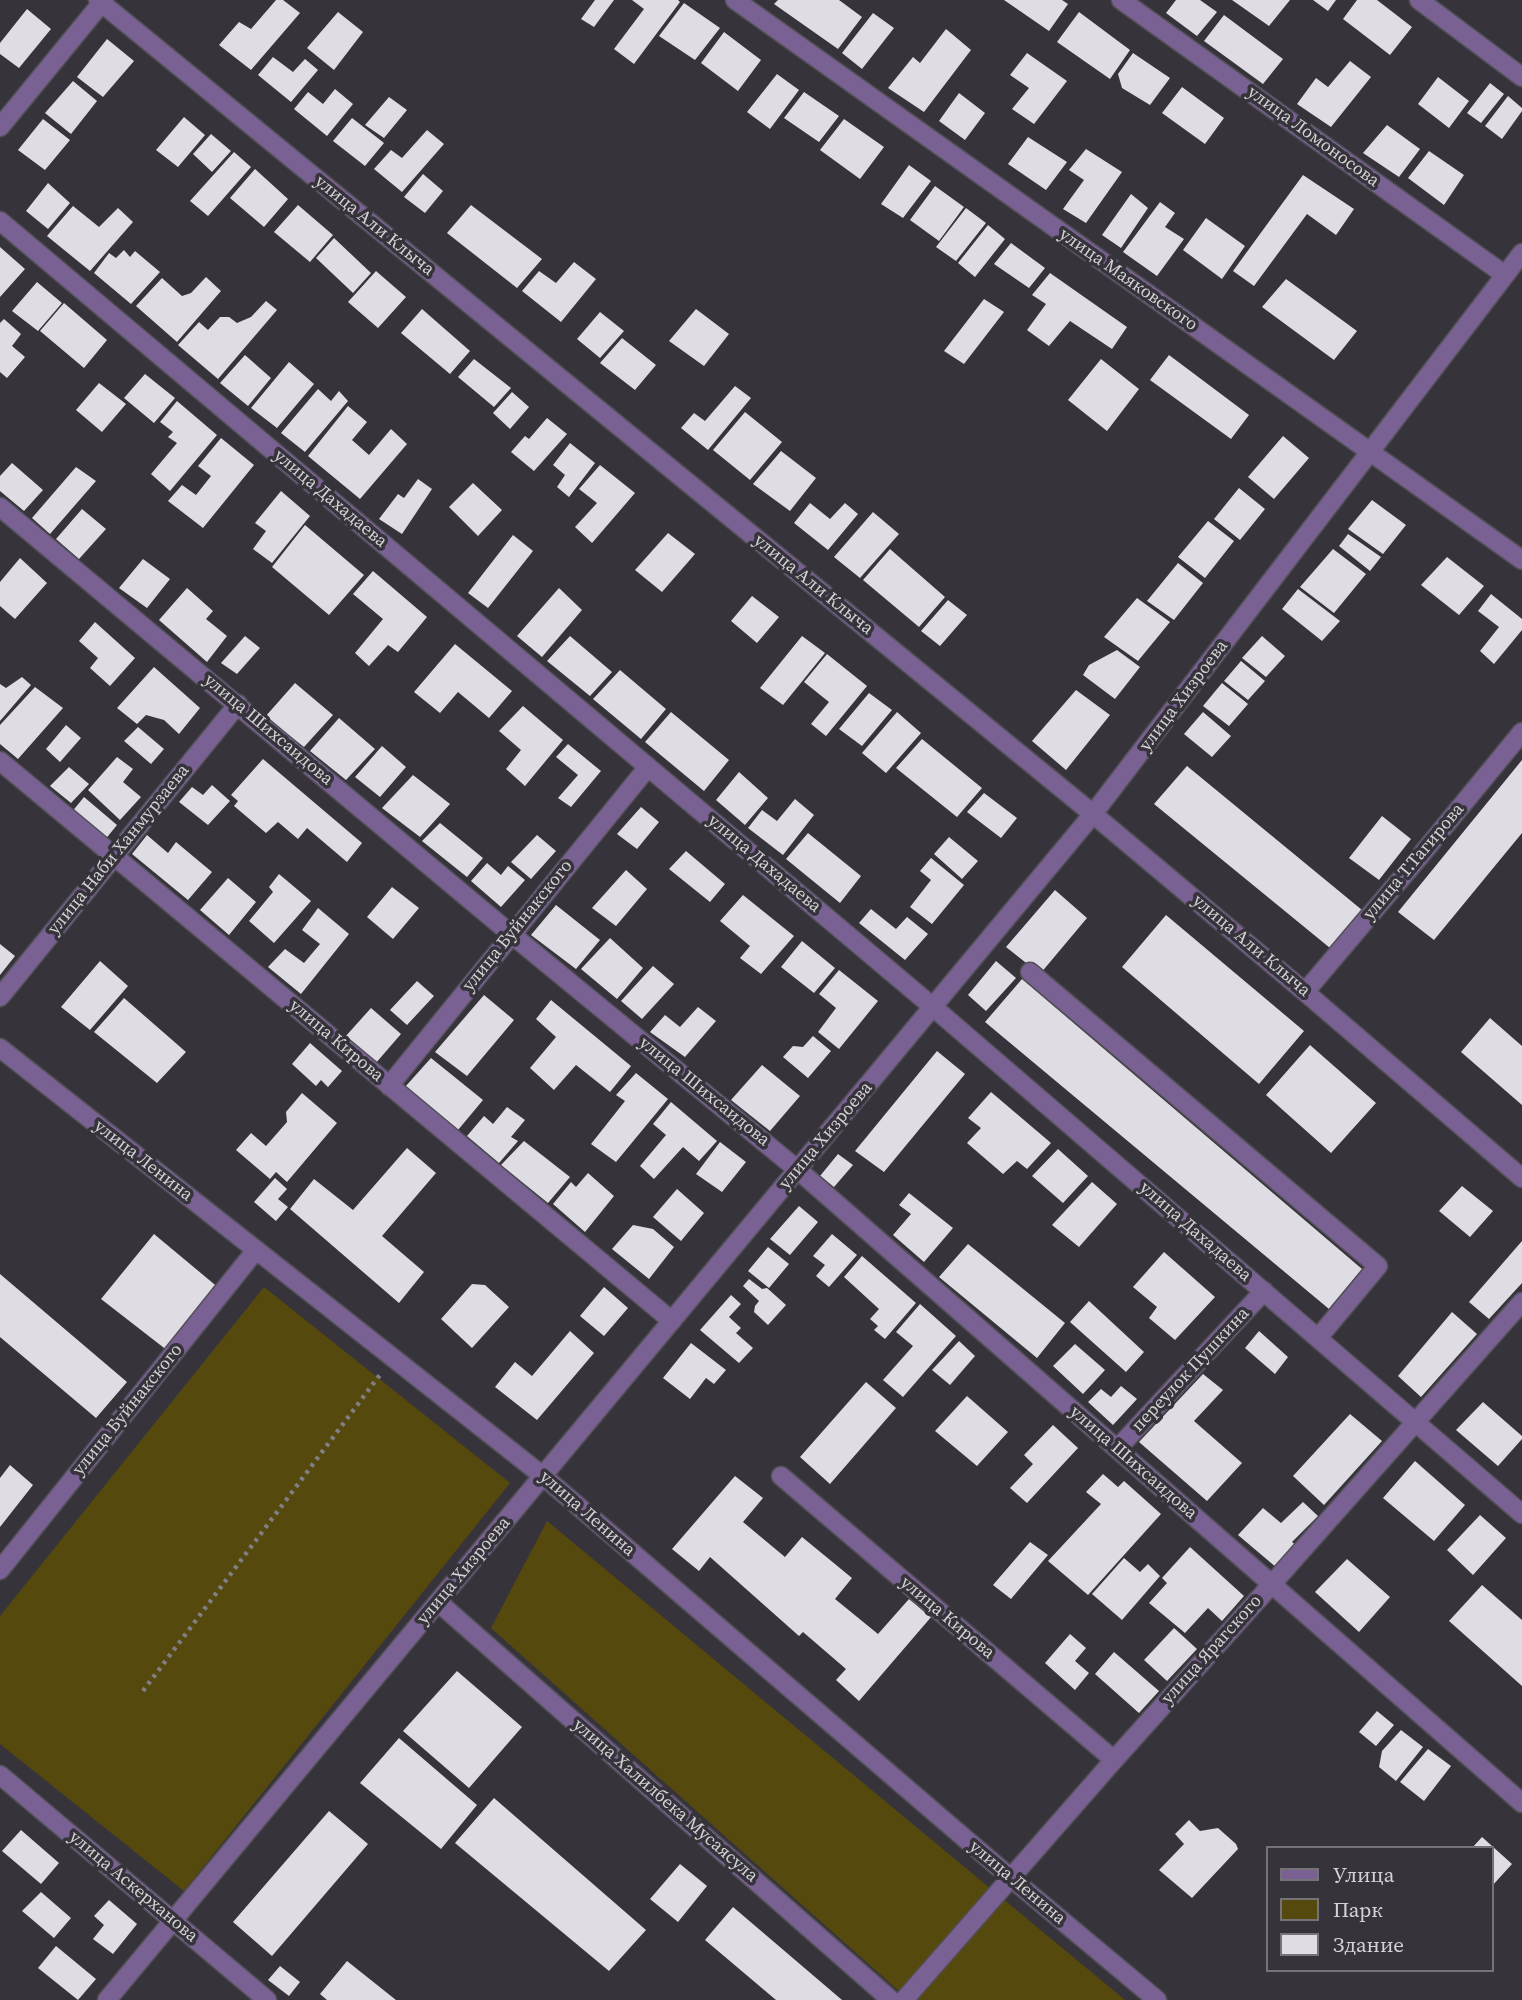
<!DOCTYPE html>
<html>
<head>
<meta charset="utf-8">
<style>
  body { margin:0 }
  #map { position:relative; width:1522px; height:2000px; overflow:hidden; background:#36343a; font-family:"Source Serif 4",serif }
  canvas { display:block }
  .legend { position:absolute; left:1266px; top:1846px; width:228px; height:126px; box-sizing:border-box; background:#36343a; border:2px solid #757378; margin:0; padding:9px 12px; list-style:none; font-size:21px; color:#d4d2d6 }
  .legend li { display:flex; align-items:center; gap:14px; height:35px }
  .legend b { width:35px; border:2px solid #757378 }
</style>
</head>
<body>
<div id="map">
<canvas width="1522" height="2000"></canvas>
<ul class="legend">
<li><b style="height:9px;background:#796193"></b>Улица</li>
<li><b style="height:19px;background:#56490e"></b>Парк</li>
<li><b style="height:19px;background:#e0dce4"></b>Здание</li>
</ul>
</div>
<script>
const ctx = document.querySelector('canvas').getContext('2d');
ctx.lineJoin = 'round';
function fillPath(path, color) {
  ctx.fillStyle = color;
  ctx.fill(path, 'evenodd');
}
function poly(rows) {
  const path = new Path2D();
  for (const r of rows) {
    path.moveTo(r[0], r[1]);
    for (let i = 2; i < r.length; i += 2) path.lineTo(r[i], r[i + 1]);
  }
  return path;
}
function stroke(path, color, width, dash) {
  ctx.strokeStyle = color;
  ctx.lineWidth = width;
  ctx.lineCap = dash ? 'butt' : 'round';
  ctx.setLineDash(dash || []);
  ctx.stroke(path);
}
function drawText(font, color, halo, rows, align = 'center') {
  ctx.font = font + ' "Source Serif 4",serif';
  ctx.lineWidth = 7;
  ctx.setLineDash([]);
  ctx.textBaseline = 'middle';
  ctx.strokeStyle = halo;
  ctx.fillStyle = color;
  for (const [text, x, y, turn = 0] of rows) {
    ctx.save();
    ctx.translate(x, y);
    ctx.rotate((+turn || 0) * Math.PI / 180);
    ctx.textAlign = isNaN(turn) ? turn : align;
    if (halo) ctx.strokeText(text, 0, 0);
    ctx.fillText(text, 0, 0);
    ctx.restore();
  }
}
const green = poly([
  [264,1287,510,1483,184,1891,0,1744,0,1616],
  [547,1521,1125,2000,909,2000,491,1628]
]);
const building = poly([
  [276,0,283,0,300,13,251,70,219,45,239,22,251,29],
  [595,0,614,0,594,27,581,19],
  [632,0,678,0,680,2,634,64,614,49,644,9],
  [778,0,839,0,862,17,838,49,774,4],
  [1004,0,1062,0,1068,4,1049,31],
  [1176,0,1200,0,1217,12,1197,36,1166,13],
  [1232,0,1290,0,1269,26],
  [1313,0,1336,0,1328,11],
  [1357,0,1377,0,1412,27,1390,55,1343,19],
  [684,3,720,28,695,60,659,36],
  [27,9,51,29,19,68,0,54,0,43],
  [338,12,363,32,334,70,307,48],
  [1079,12,1130,50,1110,79,1057,42],
  [873,13,894,28,862,69,842,53],
  [1224,15,1283,59,1263,84,1204,41],
  [946,29,971,50,924,112,888,88,913,57,920,63],
  [724,32,761,60,738,91,701,63],
  [107,39,134,61,103,97,77,77],
  [1027,53,1067,81,1034,124,1012,109,1029,88,1010,75],
  [1133,53,1170,78,1150,105,1122,88,1118,74],
  [273,57,293,72,305,59,318,70,291,102,258,75],
  [1350,61,1371,77,1331,127,1297,104,1316,78,1328,87],
  [777,74,799,90,770,129,747,112],
  [1438,77,1469,101,1449,128,1418,104],
  [73,81,97,101,71,134,45,113],
  [1490,83,1504,94,1481,123,1467,113],
  [1182,87,1224,118,1205,144,1162,113],
  [335,89,353,104,327,136,294,109,308,92,323,104],
  [804,92,839,116,819,142,784,118],
  [959,93,985,113,965,140,939,121],
  [1508,96,1522,108,1522,111,1502,139,1485,126],
  [389,97,407,110,384,138,365,125],
  [184,117,205,135,178,167,156,150],
  [352,118,384,143,365,166,333,141],
  [43,119,70,140,45,170,18,150],
  [844,119,884,147,860,179,820,150],
  [1387,125,1420,149,1399,177,1363,153],
  [427,130,444,144,402,192,374,169,391,150,402,158],
  [211,134,231,151,212,172,193,154],
  [1028,137,1067,162,1046,190,1008,164],
  [1086,149,1122,172,1086,223,1063,209,1084,180,1069,170],
  [1429,151,1464,175,1444,205,1408,178],
  [234,152,251,167,208,216,190,201],
  [909,165,931,181,903,218,881,204],
  [255,169,288,199,264,227,230,198],
  [423,174,443,191,425,213,404,197],
  [1303,175,1354,209,1336,235,1307,214,1254,286,1233,271],
  [48,183,70,203,48,229,26,211],
  [935,186,964,207,939,241,910,220],
  [1131,194,1148,208,1121,248,1102,235],
  [1160,202,1175,213,1165,227,1184,239,1157,276,1123,252],
  [298,205,333,235,310,262,274,232],
  [471,205,542,259,517,288,447,233],
  [73,206,99,227,118,208,133,222,90,271,47,236],
  [966,208,986,223,956,261,936,247],
  [1206,218,1245,246,1222,279,1183,250],
  [988,225,1005,239,975,277,958,263],
  [334,238,371,273,353,293,316,258],
  [1011,243,1045,268,1029,288,994,264],
  [0,247,25,269,0,297],
  [124,250,130,257,135,251,160,272,131,304,94,273,109,253,116,258],
  [574,262,596,279,561,322,522,291,539,271,556,283],
  [376,271,406,297,378,328,348,302],
  [1050,273,1127,327,1112,349,1070,321,1049,346,1027,330,1046,304,1032,295],
  [206,277,221,291,177,342,136,306,162,278,182,296,191,293],
  [1286,279,1357,331,1334,360,1262,307],
  [37,282,62,303,38,331,12,311],
  [984,299,1004,312,964,364,944,351],
  [266,301,277,310,218,379,178,345,199,322,208,330,220,317,229,317,237,323,251,317],
  [64,303,107,340,84,368,40,331],
  [422,309,470,351,450,374,401,333],
  [696,309,729,334,704,366,669,341],
  [600,312,624,331,600,358,577,339],
  [4,319,21,334,12,346,25,357,7,378,0,372,0,323],
  [622,338,656,365,635,390,600,363],
  [245,355,271,378,248,406,220,383],
  [1169,355,1249,415,1231,439,1150,380],
  [474,359,511,388,494,407,458,377],
  [1101,359,1139,389,1107,431,1068,400],
  [289,362,314,384,277,428,251,408],
  [145,374,175,398,154,423,124,398],
  [99,383,126,404,102,432,76,410],
  [735,386,751,398,708,450,681,428,694,413,705,421],
  [318,389,331,401,339,391,348,401,305,452,281,433],
  [512,392,529,407,510,429,493,413],
  [177,401,217,435,170,491,151,474,177,443,168,437,173,432,160,422],
  [348,406,367,422,352,440,369,455,391,429,407,444,360,499,308,456],
  [745,412,782,442,750,480,713,450],
  [547,418,567,434,534,471,511,452,525,436,529,439],
  [1283,436,1309,458,1274,499,1248,477],
  [221,438,254,465,203,528,168,501,182,485,196,495,211,476,198,466],
  [570,443,595,463,569,497,557,487,565,475,553,465],
  [781,451,816,478,790,511,753,484],
  [12,463,43,490,24,511,0,491,0,476],
  [600,465,635,493,592,543,575,527,597,503,579,489],
  [76,467,96,481,50,534,32,518],
  [418,479,432,489,402,534,379,519,398,494,404,498],
  [473,483,502,510,478,536,449,507],
  [1239,488,1265,509,1240,540,1214,519],
  [281,491,310,516,272,563,253,549,266,531,255,523],
  [1372,500,1406,525,1383,554,1348,529],
  [810,503,830,519,845,503,858,514,828,550,794,523],
  [82,509,106,529,79,559,56,539],
  [873,512,899,534,860,578,834,557],
  [1208,521,1234,541,1205,578,1178,557],
  [305,525,364,575,329,615,272,567],
  [668,533,695,554,662,592,635,570],
  [1348,534,1381,557,1370,571,1339,546],
  [513,535,533,551,488,608,468,593],
  [890,549,945,597,919,627,863,580],
  [1333,549,1366,574,1334,613,1300,587],
  [1447,557,1484,586,1459,615,1421,585],
  [20,558,47,583,15,619,0,606,0,582],
  [143,559,170,579,147,608,119,588],
  [1178,563,1203,583,1174,620,1147,601],
  [373,571,427,617,398,652,388,645,369,666,355,653,383,619,353,594],
  [187,588,213,611,206,619,227,636,207,662,159,620],
  [559,588,582,610,542,657,517,636],
  [1298,589,1340,621,1322,641,1282,609],
  [1491,594,1522,619,1522,630,1494,664,1480,651,1499,627,1478,611],
  [752,596,779,617,757,643,731,621],
  [1137,598,1170,622,1138,661,1104,637],
  [948,600,967,615,940,646,921,631],
  [95,622,135,658,110,686,90,668,98,658,79,641],
  [245,636,260,648,237,674,221,663],
  [570,636,612,672,590,696,547,661],
  [802,636,825,653,783,705,760,688],
  [1262,636,1285,656,1266,677,1242,658],
  [455,644,512,691,489,718,458,692,440,713,414,692],
  [1117,650,1140,667,1115,699,1083,675,1089,665],
  [827,654,867,686,826,736,811,724,829,702,804,682],
  [1241,661,1265,681,1248,700,1224,681],
  [154,667,200,708,179,734,164,720,146,715,137,724,117,708],
  [620,670,666,709,641,739,593,699],
  [22,677,31,685,0,721,0,684,6,688],
  [295,683,333,715,304,747,265,717],
  [1222,683,1248,704,1229,726,1203,706],
  [35,687,63,708,18,759,0,744,0,725],
  [1076,690,1110,715,1066,770,1032,741],
  [869,693,892,710,862,746,839,729],
  [523,706,563,740,525,786,506,769,521,750,499,731],
  [671,712,729,760,704,791,645,742],
  [897,712,921,733,886,773,862,753],
  [1203,712,1231,736,1212,757,1184,734],
  [339,718,375,749,346,780,310,751],
  [66,725,81,738,60,762,46,749],
  [138,727,164,749,151,764,124,741],
  [922,739,982,788,957,817,896,768],
  [568,744,601,771,571,807,558,798,578,775,556,757],
  [382,746,406,767,380,797,355,777],
  [117,757,133,769,123,782,141,797,120,820,88,790],
  [263,759,362,843,347,862,307,828,298,839,278,822,266,833,234,806,238,801,231,795],
  [1522,760,1522,833,1434,940,1398,912],
  [1187,766,1362,910,1330,948,1154,804],
  [69,767,89,784,71,803,50,786],
  [739,772,768,798,745,825,716,800],
  [413,775,450,804,420,837,382,808],
  [212,785,230,801,208,825,179,802,192,787,203,795],
  [984,793,1017,818,1001,838,967,812],
  [84,797,117,825,104,841,71,813],
  [795,799,814,815,783,855,748,828,762,810,777,821],
  [641,807,659,822,637,849,617,834],
  [1382,816,1411,839,1379,880,1349,858],
  [440,823,483,858,467,877,422,841],
  [808,833,861,876,840,903,786,859],
  [147,835,168,853,176,842,212,872,188,900,132,854],
  [537,835,556,851,531,879,511,862],
  [949,837,978,861,962,879,934,854],
  [686,851,725,884,710,902,669,869],
  [931,858,964,885,932,924,910,907,931,880,920,871],
  [487,863,501,875,508,866,525,880,501,907,471,881],
  [626,870,647,889,616,926,592,908],
  [279,874,311,901,274,943,249,921,273,892,269,887],
  [228,878,256,902,229,935,200,910],
  [392,887,419,908,393,939,367,917],
  [1055,890,1087,918,1040,974,1006,947],
  [743,895,794,936,761,974,740,958,750,946,720,921],
  [556,905,600,940,576,969,531,935],
  [318,908,349,934,301,994,268,967,285,949,304,963,320,944,302,930],
  [871,909,896,929,907,917,928,934,905,960,859,923],
  [1166,915,1304,1031,1259,1084,1122,967],
  [610,938,643,968,617,999,581,969],
  [802,941,835,968,814,993,781,967],
  [0,944,15,956,0,975],
  [100,961,128,986,90,1030,61,1007],
  [996,961,1016,978,986,1011,968,995],
  [653,966,674,984,642,1019,621,1001],
  [839,970,878,1001,839,1049,818,1032,836,1008,819,994],
  [1022,979,1362,1269,1329,1309,985,1022],
  [417,981,434,996,407,1025,390,1010],
  [484,995,514,1020,467,1076,435,1052],
  [124,998,186,1052,157,1083,94,1032],
  [551,1000,631,1066,610,1092,576,1065,554,1090,530,1068,556,1037,536,1019],
  [698,1007,716,1021,685,1057,650,1032,665,1015,680,1027],
  [371,1008,401,1034,375,1064,345,1037],
  [1490,1018,1522,1046,1522,1105,1461,1052],
  [813,1036,831,1051,808,1078,783,1057,793,1046,803,1047],
  [310,1043,342,1071,328,1087,321,1080,316,1086,292,1064],
  [1310,1045,1376,1103,1331,1153,1266,1095],
  [937,1051,965,1074,884,1172,855,1151],
  [431,1058,483,1100,458,1130,405,1087],
  [762,1065,800,1096,770,1131,731,1100],
  [636,1073,668,1099,616,1162,591,1144,625,1101,616,1095],
  [991,1092,1051,1143,1027,1169,1017,1161,1003,1174,967,1143,981,1128,968,1118],
  [302,1093,337,1123,287,1182,276,1172,270,1179,236,1150,251,1133,266,1146,287,1122,286,1112],
  [671,1102,717,1141,699,1161,683,1147,654,1179,640,1166,666,1135,653,1124],
  [507,1107,525,1120,511,1137,518,1141,499,1163,467,1136,484,1116,493,1124],
  [524,1141,570,1177,548,1203,501,1165],
  [720,1142,746,1162,722,1192,696,1174],
  [407,1148,436,1173,382,1236,424,1272,399,1303,290,1209,314,1179,353,1210],
  [1058,1149,1088,1176,1063,1203,1032,1176],
  [838,1154,853,1165,834,1187,820,1176],
  [588,1173,614,1196,585,1232,553,1204,571,1182,576,1187],
  [275,1178,287,1189,278,1199,288,1207,276,1221,254,1202],
  [1092,1182,1117,1204,1079,1247,1052,1225],
  [1462,1186,1493,1211,1470,1237,1439,1211],
  [677,1189,704,1213,681,1241,653,1217],
  [909,1193,953,1228,924,1262,893,1235,911,1214,899,1205],
  [799,1206,818,1222,790,1255,770,1239],
  [633,1225,653,1229,674,1247,649,1279,612,1249],
  [154,1234,220,1289,168,1351,101,1299],
  [832,1234,857,1255,829,1287,816,1276,825,1265,813,1256],
  [1522,1241,1522,1283,1489,1319,1469,1302],
  [968,1244,1065,1323,1037,1358,939,1277],
  [768,1247,789,1264,769,1288,748,1271],
  [1164,1252,1215,1297,1175,1340,1149,1318,1157,1307,1133,1287],
  [862,1256,916,1303,885,1339,874,1330,878,1326,870,1319,879,1309,844,1277],
  [0,1274,127,1382,96,1418,0,1337],
  [749,1279,762,1289,767,1288,786,1305,768,1325,754,1312,755,1306,759,1301,743,1286],
  [472,1284,485,1285,509,1307,472,1348,441,1319],
  [604,1287,628,1308,604,1336,580,1316],
  [731,1295,741,1304,729,1317,741,1328,736,1333,753,1348,739,1363,700,1330],
  [1089,1301,1144,1352,1126,1372,1070,1322],
  [920,1304,956,1336,903,1397,883,1380,913,1346,896,1332],
  [1452,1312,1477,1334,1421,1397,1398,1376],
  [570,1331,594,1353,537,1420,495,1387,515,1362,532,1376],
  [1259,1331,1288,1357,1275,1374,1245,1348],
  [959,1341,975,1356,950,1385,932,1370],
  [691,1343,726,1370,714,1384,706,1378,690,1399,663,1378],
  [1075,1344,1105,1370,1083,1394,1053,1366],
  [1203,1374,1223,1390,1194,1421,1242,1463,1207,1501,1139,1442],
  [866,1382,896,1408,830,1484,800,1457],
  [1121,1386,1137,1399,1113,1425,1088,1402,1101,1389,1111,1397],
  [967,1396,1008,1432,977,1466,935,1431],
  [1483,1402,1522,1436,1522,1439,1498,1466,1456,1430],
  [1350,1414,1382,1441,1324,1505,1293,1476],
  [1053,1425,1078,1448,1027,1503,1010,1488,1033,1464,1024,1455],
  [1415,1461,1465,1505,1434,1541,1383,1498],
  [10,1465,33,1485,0,1527,0,1478],
  [1103,1474,1118,1487,1124,1481,1161,1514,1088,1595,1048,1561,1101,1504,1086,1492],
  [735,1476,763,1498,743,1522,785,1557,802,1537,852,1578,835,1599,878,1634,909,1599,932,1616,859,1701,836,1680,846,1669,803,1632,799,1636,710,1557,699,1571,672,1549],
  [1303,1502,1318,1516,1292,1542,1297,1546,1277,1568,1238,1535,1263,1508,1281,1523],
  [1480,1515,1506,1538,1473,1575,1447,1550],
  [1030,1542,1048,1555,1011,1599,993,1585],
  [1190,1547,1244,1596,1222,1621,1208,1608,1185,1633,1149,1603,1167,1583,1162,1578],
  [1124,1558,1140,1572,1148,1564,1160,1576,1122,1620,1092,1594],
  [1347,1559,1390,1597,1359,1632,1315,1592],
  [1482,1585,1522,1620,1522,1686,1449,1621],
  [1174,1628,1197,1649,1167,1681,1144,1660],
  [1070,1634,1086,1648,1075,1661,1089,1673,1075,1690,1045,1663],
  [1114,1652,1159,1691,1139,1713,1095,1674],
  [457,1671,522,1727,469,1788,403,1731],
  [1377,1711,1394,1725,1376,1746,1359,1732],
  [1401,1730,1423,1747,1396,1781,1379,1767,1382,1751],
  [399,1738,477,1805,441,1849,360,1783],
  [1428,1749,1451,1766,1424,1801,1400,1782],
  [494,1798,646,1930,609,1971,455,1843],
  [329,1811,368,1844,272,1956,233,1922],
  [1189,1820,1200,1831,1218,1828,1236,1844,1238,1849,1192,1898,1159,1870,1184,1844,1175,1834],
  [21,1830,59,1863,41,1884,2,1851],
  [1482,1837,1512,1864,1492,1886,1492,1848,1472,1848],
  [680,1864,707,1886,678,1922,650,1899],
  [41,1892,71,1918,54,1938,22,1911],
  [109,1900,137,1924,113,1954,93,1939,104,1925,94,1916],
  [733,1907,842,2000,776,2000,705,1940],
  [56,1946,96,1979,78,2000,38,1968],
  [347,1961,396,2000,327,2000,320,1994],
  [280,1966,300,1982,289,1996,268,1980]
]);
const path = poly([
  [143,1691,382,1372]
]);
const minor = poly([
  [98,0,1093,814,1305,992,1522,1178],
  [735,0,1522,560],
  [1121,0,1505,275],
  [1419,0,1522,77],
  [0,127,104,0],
  [0,221,933,1007,1522,1514],
  [0,507,511,934,798,1170,1522,1803],
  [0,761,672,1321],
  [1030,972,1378,1266,1318,1338],
  [1305,992,1421,855,1522,732],
  [0,997,238,704],
  [0,1048,543,1476,1011,1878,1157,2000],
  [389,1086,648,767],
  [1117,1449,1264,1291],
  [781,1476,1114,1760],
  [0,1570,256,1250],
  [438,1602,891,2000],
  [0,1775,267,2000],
  [107,2000,1093,814,1522,253],
  [904,2000,1114,1760,1272,1584,1522,1302]
]);
const streetNames = [
  ["улица Ломоносова",1313,137,36],
  ["улица Али Клыча",374,226,39],
  ["улица Маяковского",1128,280,35],
  ["улица Дахадаева",330,499,40],
  ["улица Али Клыча",813,585,39],
  ["улица Хизроева",1184,696,-53],
  ["улица Шихсаидова",268,730,40],
  ["улица Наби Ханмурзаева",119,850,-51],
  ["улица Т.Тагирова",1414,862,-50],
  ["улица Дахадаева",764,864,40],
  ["улица Буйнакского",518,926,-51],
  ["улица Али Клыча",1251,946,40],
  ["улица Кирова",336,1041,40],
  ["улица Шихсаидова",704,1092,39],
  ["улица Хизроева",826,1136,-50],
  ["улица Ленина",143,1161,38],
  ["улица Дахадаева",1195,1232,41],
  ["переулок Пушкина",1191,1370,-47],
  ["улица Буйнакского",128,1410,-51],
  ["улица Шихсаидова",1133,1463,41],
  ["улица Ленина",587,1514,41],
  ["улица Хизроева",464,1571,-50],
  ["улица Кирова",947,1618,40],
  ["улица Ярагского",1212,1650,-48],
  ["улица Халилбека Мусаясула",665,1801,41],
  ["улица Ленина",1017,1883,40],
  ["улица Аскерханова",133,1887,40]
];
fillPath(green, '#56490e');
fillPath(building, '#e0dce4');
stroke(minor, '#525056', 21);
stroke(path, '#817f84', 4.5, [3.5, 5]);
stroke(minor, '#796193', 18);
drawText('18px', '#d4d2d6', '#36343a', streetNames);
</script>
</body>
</html>
